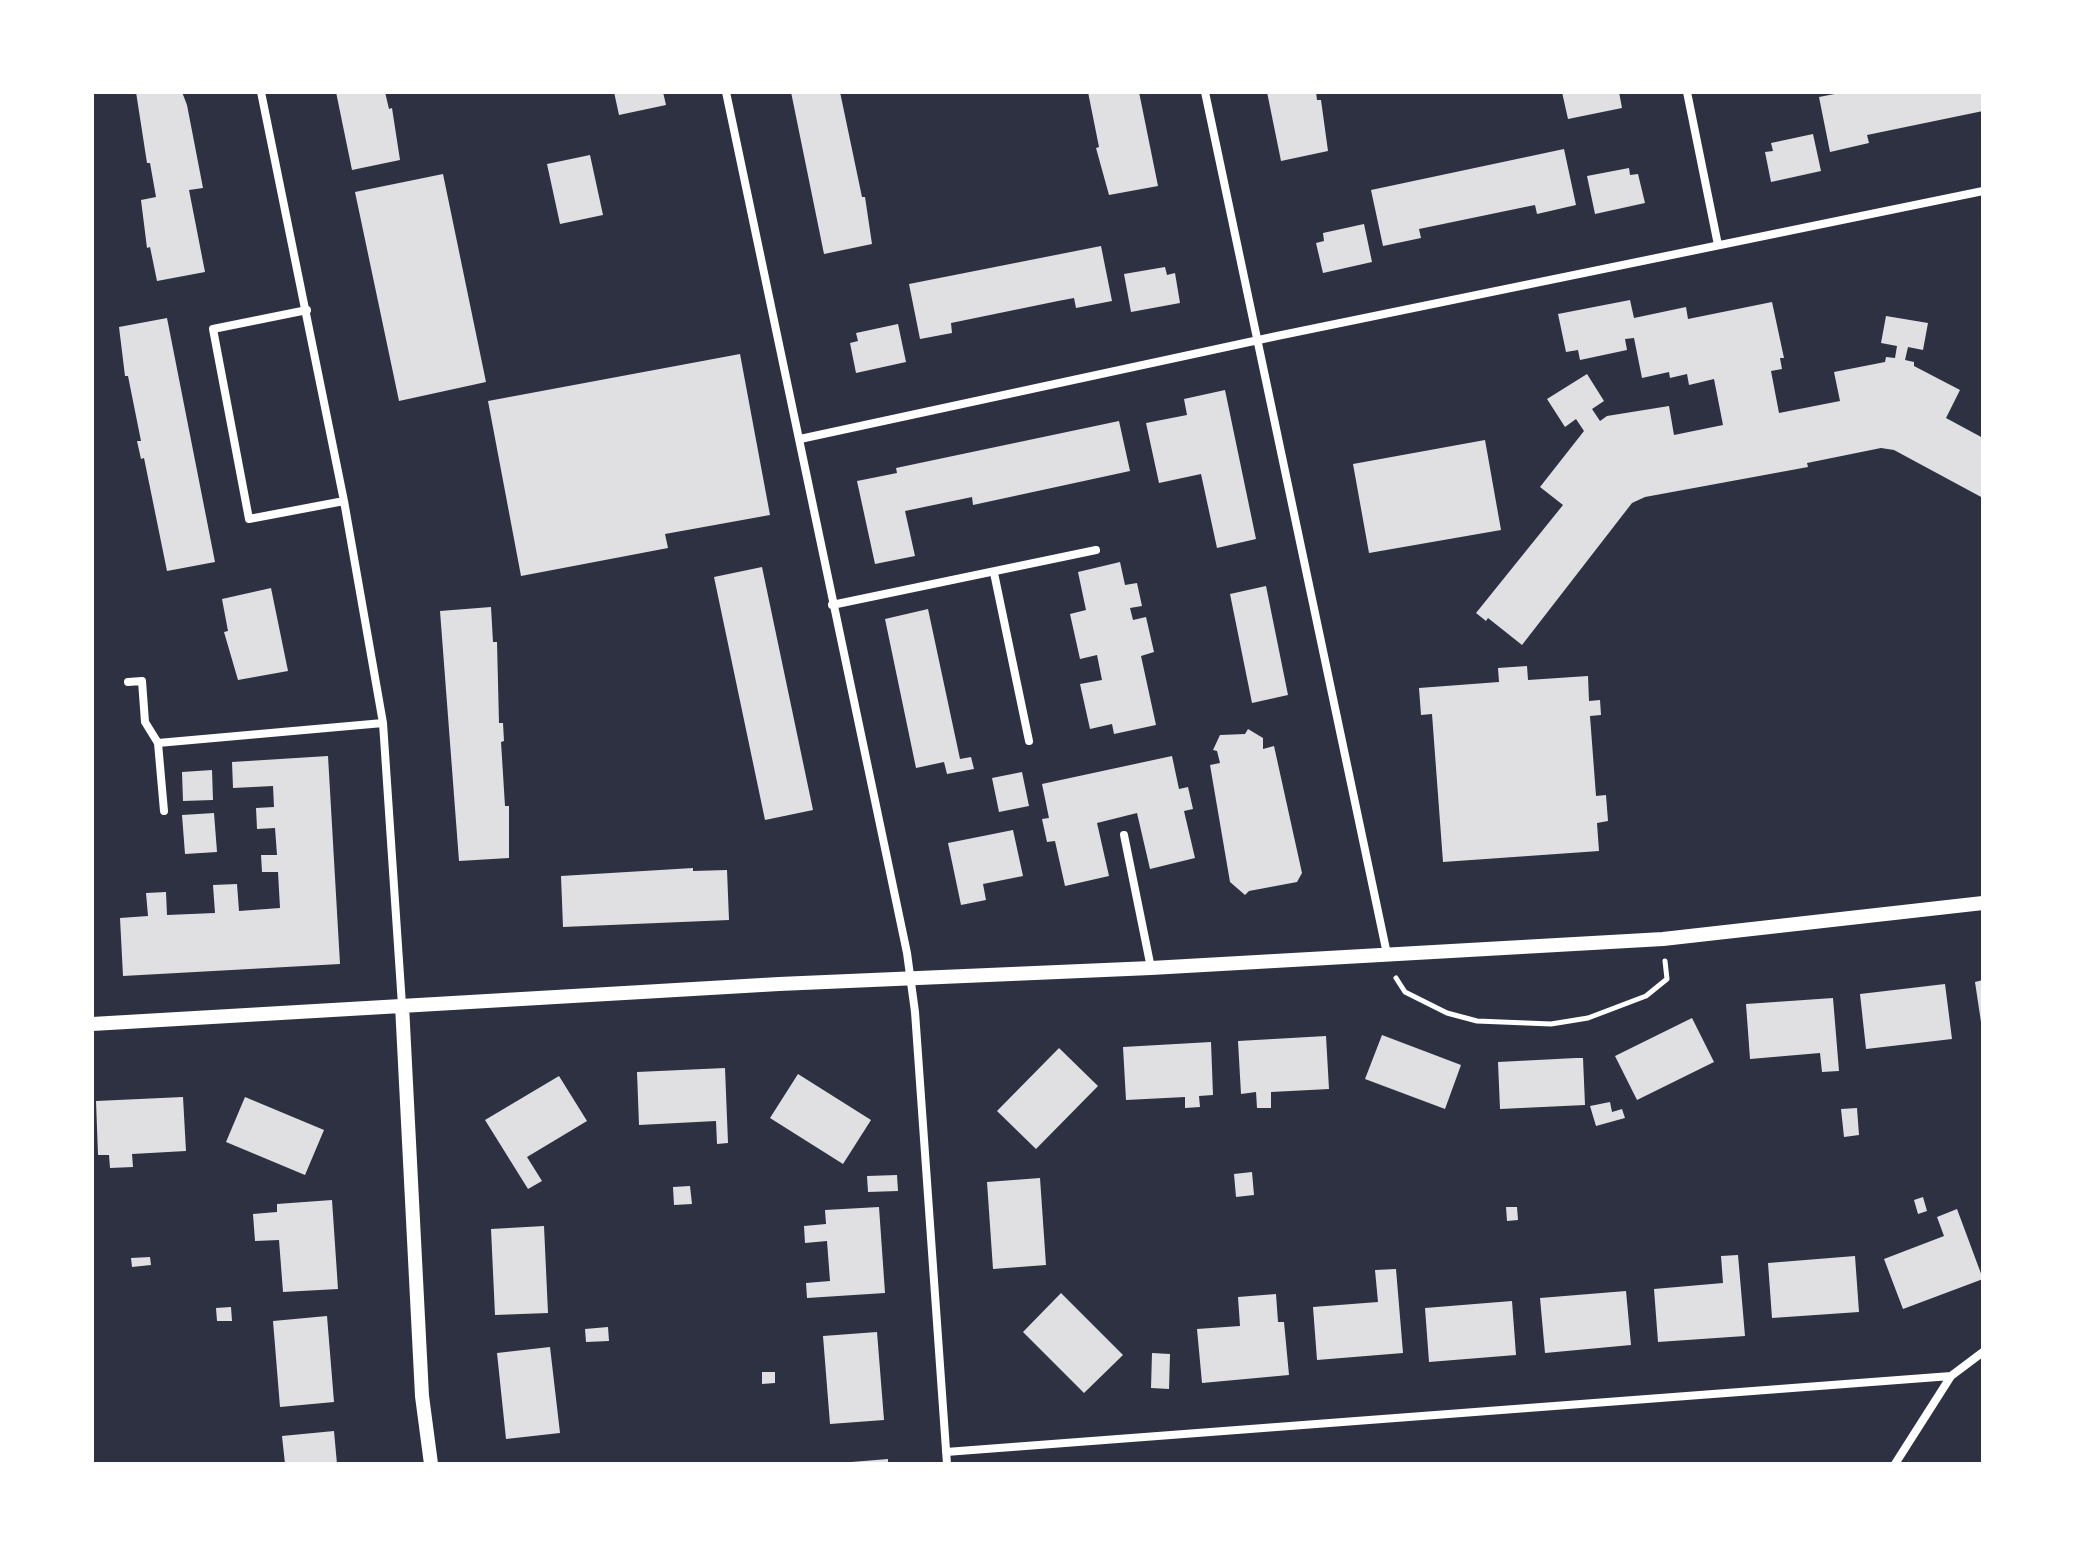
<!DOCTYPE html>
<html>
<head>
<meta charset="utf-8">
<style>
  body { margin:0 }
  #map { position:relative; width:2075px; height:1556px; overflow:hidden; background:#2d3142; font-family:"Varela Round",sans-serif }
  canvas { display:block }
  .frame { position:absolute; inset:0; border:94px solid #fff; pointer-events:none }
</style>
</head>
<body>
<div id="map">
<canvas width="2075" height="1556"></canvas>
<div class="frame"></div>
</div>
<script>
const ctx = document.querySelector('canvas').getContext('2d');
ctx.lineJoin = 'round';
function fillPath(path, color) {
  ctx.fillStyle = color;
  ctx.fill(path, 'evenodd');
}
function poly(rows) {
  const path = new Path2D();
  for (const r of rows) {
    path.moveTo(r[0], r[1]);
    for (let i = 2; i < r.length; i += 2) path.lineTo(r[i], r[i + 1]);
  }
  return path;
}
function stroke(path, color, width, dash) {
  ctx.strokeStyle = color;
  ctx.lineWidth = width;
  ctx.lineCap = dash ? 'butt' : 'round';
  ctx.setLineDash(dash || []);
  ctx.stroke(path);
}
const building = poly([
  [136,92,182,92,187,105,203,188,189,190,205,272,157,281,150,247,147,248,141,200,156,197,150,163,147,163],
  [336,92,385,92,389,109,392,108,400,160,352,170],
  [614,92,663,92,666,105,619,115],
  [791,92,840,92,862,197,865,197,872,244,824,254],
  [1088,92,1139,92,1158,186,1109,195,1096,148,1099,147],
  [1267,92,1316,92,1317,100,1321,100,1328,151,1281,161],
  [1562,92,1619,92,1622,108,1568,119],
  [1845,92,1983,92,1983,111,1867,135,1869,143,1830,152,1819,97],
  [1813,134,1821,171,1771,182,1765,152,1773,151,1771,143],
  [1564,149,1576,205,1537,214,1535,205,1525,207,1419,229,1421,238,1383,246,1371,190],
  [590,155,603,215,560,224,547,164],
  [1629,168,1630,175,1638,174,1645,203,1595,214,1587,176],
  [443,174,486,382,399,401,355,192],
  [1364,224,1372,262,1323,273,1316,243,1324,241,1323,233],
  [1101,246,1112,301,1076,308,1074,298,1058,301,951,323,952,333,920,339,909,284],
  [1165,267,1167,275,1175,273,1180,303,1131,312,1124,274],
  [1630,300,1634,318,1686,307,1688,319,1772,302,1784,358,1780,358,1782,369,1771,371,1779,413,1840,401,1834,372,1885,362,1886,357,1895,358,1897,346,1881,343,1886,316,1928,323,1923,350,1908,347,1905,360,1914,362,1914,366,1960,390,1946,418,1983,438,1983,498,1894,450,1881,448,1807,463,1808,467,1645,497,1632,503,1522,645,1488,618,1486,621,1476,613,1563,505,1540,487,1584,431,1576,419,1565,427,1547,399,1587,374,1604,401,1592,409,1600,421,1607,416,1669,406,1674,435,1723,425,1714,379,1689,385,1687,374,1670,378,1669,372,1642,378,1634,338,1625,339,1627,350,1580,360,1578,350,1566,352,1558,314],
  [167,318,215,562,167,571,144,458,141,459,137,441,141,441,128,376,125,376,119,327],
  [898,324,906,362,856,373,850,343,858,341,856,333],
  [740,354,770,515,665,534,668,548,521,576,488,401],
  [1225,390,1256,539,1217,548,1201,474,1159,483,1146,423,1187,415,1184,399],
  [1119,421,1130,471,973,505,972,497,905,511,915,556,875,564,857,481,897,473,896,468],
  [1485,440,1501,530,1369,553,1353,464],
  [1120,562,1125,585,1137,583,1142,606,1130,608,1133,620,1146,617,1154,652,1141,656,1156,725,1114,734,1112,724,1090,729,1080,684,1102,680,1097,655,1080,659,1070,614,1086,610,1078,572],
  [762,567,813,810,765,820,714,577],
  [1266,586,1288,695,1252,703,1230,594],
  [271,588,288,671,238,680,224,632,228,631,222,599],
  [491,607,493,642,497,642,499,723,503,723,504,741,501,742,505,806,509,806,509,858,459,861,440,611],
  [928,609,960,759,971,757,974,769,947,774,944,762,916,768,885,619],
  [1527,666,1528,680,1588,676,1589,701,1600,700,1601,715,1590,716,1596,796,1606,795,1608,821,1597,823,1599,851,1443,862,1432,714,1421,715,1419,688,1499,682,1498,668],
  [1248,729,1263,738,1263,749,1274,746,1302,873,1297,882,1249,891,1245,895,1230,882,1210,765,1220,763,1217,751,1213,750,1220,735,1245,734],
  [328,756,340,964,123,976,120,918,148,916,146,893,166,892,167,915,215,913,213,885,237,884,239,911,280,908,278,872,262,872,261,855,277,855,275,828,257,829,256,808,274,807,273,786,233,788,232,762],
  [1172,756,1179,789,1188,787,1193,809,1184,811,1195,858,1150,869,1137,813,1097,823,1109,876,1065,886,1055,841,1047,842,1042,819,1049,818,1042,784],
  [212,770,213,800,183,801,182,772],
  [1022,772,1029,806,999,812,992,778],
  [214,813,217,852,185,854,182,815],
  [1013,830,1023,876,983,884,986,900,961,905,948,843],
  [693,868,693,871,727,870,729,920,563,927,561,876],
  [1983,980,1983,1022,1981,1022,1975,982],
  [1945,984,1952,1039,1866,1049,1860,994],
  [1833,998,1839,1071,1822,1072,1820,1053,1750,1059,1746,1004],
  [1692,1018,1714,1062,1637,1100,1615,1056],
  [1382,1035,1461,1065,1445,1109,1365,1079],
  [1326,1036,1329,1089,1271,1092,1271,1108,1257,1108,1256,1092,1241,1094,1238,1041],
  [1211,1042,1213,1095,1199,1096,1200,1107,1185,1108,1185,1097,1126,1100,1123,1047],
  [1059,1048,1098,1086,1036,1149,997,1111],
  [1576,1058,1583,1058,1585,1105,1500,1109,1498,1062],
  [725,1068,728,1143,717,1144,716,1121,639,1125,637,1072],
  [798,1074,871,1120,843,1164,770,1118],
  [559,1076,587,1121,527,1157,542,1181,528,1189,485,1120],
  [183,1097,186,1151,132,1154,133,1167,110,1168,109,1155,98,1155,96,1101],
  [245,1097,324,1130,305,1175,226,1142],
  [1610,1102,1612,1112,1622,1109,1625,1118,1596,1126,1590,1106],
  [1857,1108,1859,1135,1844,1137,1841,1109],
  [1252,1172,1254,1195,1236,1197,1234,1174],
  [897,1175,898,1191,868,1192,867,1176],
  [1040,1178,1046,1265,993,1269,987,1182],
  [690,1186,692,1204,674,1205,673,1187],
  [1923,1197,1927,1211,1918,1214,1914,1200],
  [332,1200,338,1289,283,1292,279,1240,255,1241,253,1214,277,1212,277,1204],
  [879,1207,885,1293,807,1298,806,1283,830,1281,827,1241,805,1243,804,1226,826,1224,825,1210],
  [1506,1207,1517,1207,1518,1220,1507,1221],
  [1957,1209,1983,1279,1903,1309,1884,1259,1944,1236,1937,1217],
  [544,1226,548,1313,495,1315,491,1229],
  [1738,1255,1745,1336,1658,1342,1654,1289,1723,1283,1721,1256],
  [1855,1256,1859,1312,1772,1318,1768,1263],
  [150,1257,151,1265,132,1267,131,1258],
  [1396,1269,1403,1353,1317,1360,1313,1307,1378,1302,1375,1270],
  [1626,1291,1631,1345,1545,1353,1540,1298],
  [1061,1293,1123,1355,1084,1393,1023,1332],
  [1276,1294,1278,1322,1284,1322,1289,1375,1202,1383,1197,1329,1240,1326,1238,1297],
  [1512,1301,1516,1355,1429,1362,1425,1308],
  [231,1307,232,1321,217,1321,216,1308],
  [327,1316,334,1402,280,1407,273,1321],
  [608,1327,609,1341,586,1342,585,1329],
  [877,1332,884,1420,830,1424,823,1336],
  [550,1347,560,1433,506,1439,497,1353],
  [1152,1353,1170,1354,1169,1389,1151,1388],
  [762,1372,775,1372,775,1383,762,1384],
  [334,1431,337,1464,285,1464,282,1436],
  [888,1459,888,1464,851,1464,851,1462]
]);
const path = poly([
  [1396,978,1405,992,1447,1013,1477,1021,1551,1024,1588,1018,1646,996,1667,979,1665,961]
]);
const minor = poly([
  [261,92,344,501,383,723,402,1005],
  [726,92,907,953,915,1012,947,1464],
  [1205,92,1387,954],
  [1687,92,1718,245],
  [307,310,213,329,249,519,344,501],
  [800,439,1277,336,1983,191],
  [994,573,1029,741],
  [832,605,1096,550],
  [128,682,142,681,145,722,158,743,383,723],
  [158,743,164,811],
  [1124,835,1151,968],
  [946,1452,1951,1376],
  [1895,1464,1951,1376,1983,1352]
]);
const tertiary = poly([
  [402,1005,422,1396,431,1464],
  [92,1024,779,984,1151,968,1663,939,1983,903]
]);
fillPath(building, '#e0e0e3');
stroke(path, '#fff', 5);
stroke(minor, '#fff', 8);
stroke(tertiary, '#fff', 14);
</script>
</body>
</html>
